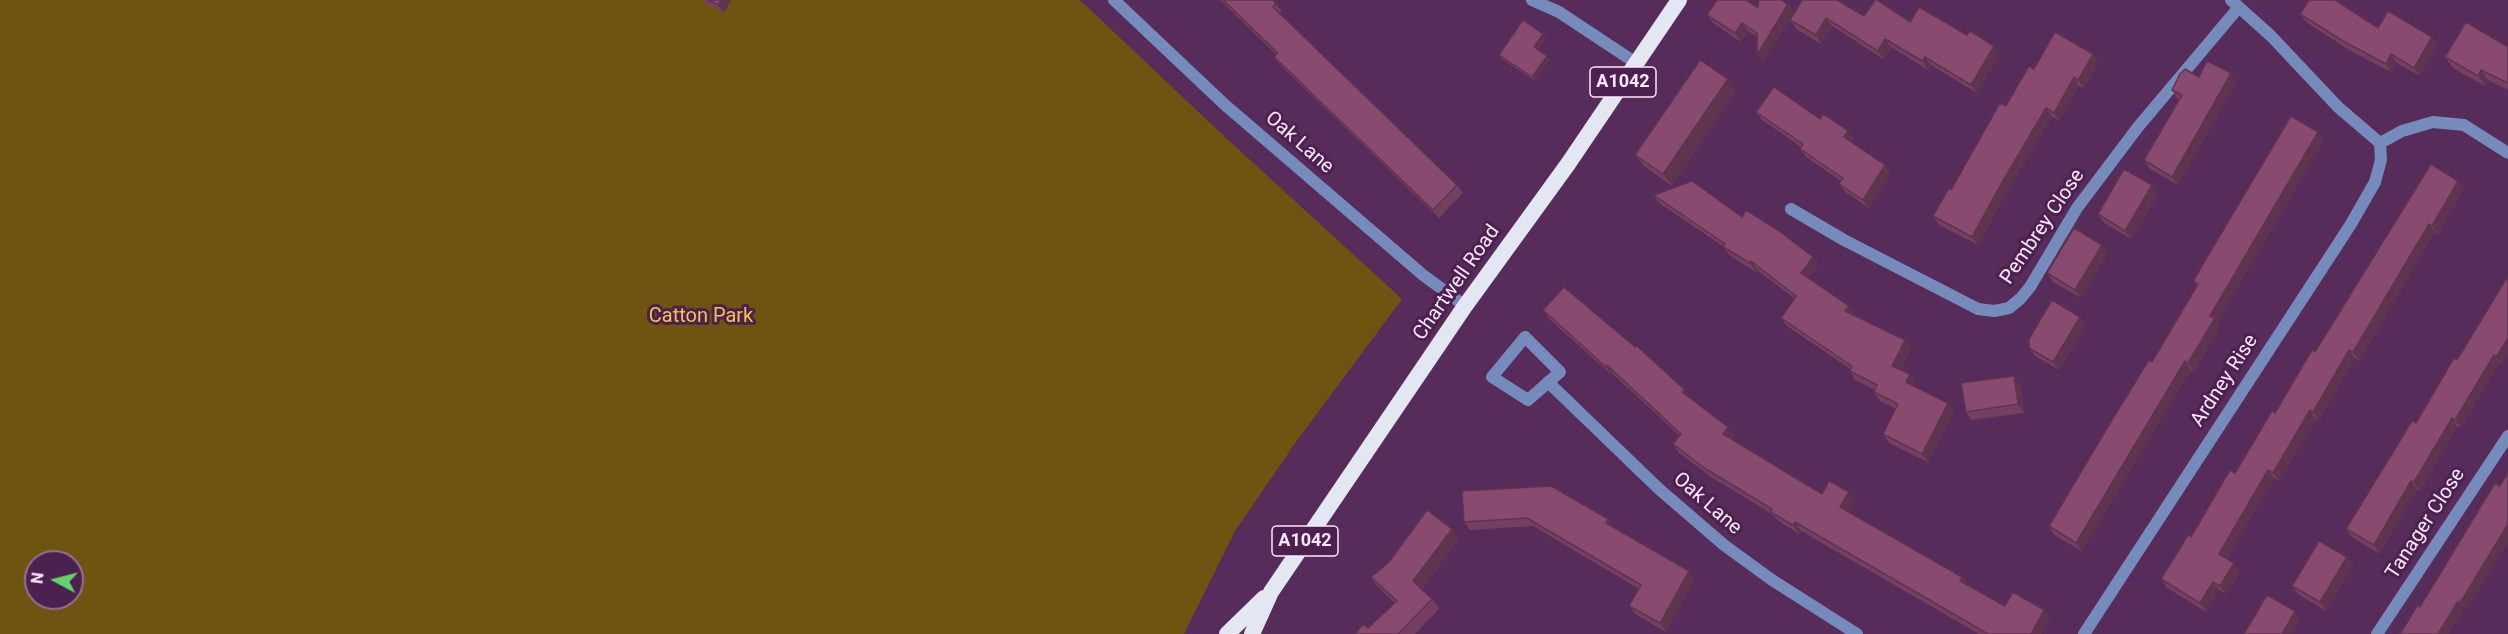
<!DOCTYPE html>
<html>
<head>
<meta charset="utf-8">
<style>
  body { margin:0 }
  #map { position:relative; width:2508px; height:634px; overflow:hidden; background:#572b5a; font-family:Roboto,sans-serif }
  canvas { display:block }
  .north { position:absolute; left:24px; top:550px; width:60px; height:60px; box-sizing:border-box; background:#4c204f; border:2px solid #937095; border-radius:50%; rotate:277deg; font-size:16px; font-weight:700; line-height:24px; text-align:center; color:#fde7fe }
  .north::after { content:''; display:block; margin:auto; width:21px; height:27px; background:#62d469; clip-path:polygon(50% 0,100% 100%,50% 72%,0 100%) }
</style>
</head>
<body>
<div id="map">
<canvas width="2508" height="634"></canvas>
<div class="north">N</div>
</div>
<script>
const ctx = document.querySelector('canvas').getContext('2d');
ctx.lineJoin = 'round';
function fillPath(path, color) {
  ctx.fillStyle = color;
  ctx.fill(path, 'evenodd');
}
function poly(rows) {
  const path = new Path2D();
  for (const r of rows) {
    path.moveTo(r[0], r[1]);
    for (let i = 2; i < r.length; i += 2) path.lineTo(r[i], r[i + 1]);
  }
  return path;
}
function stroke(path, color, width, dash) {
  ctx.strokeStyle = color;
  ctx.lineWidth = width;
  ctx.lineCap = dash ? 'butt' : 'round';
  ctx.setLineDash(dash || []);
  ctx.stroke(path);
}
function drawText(font, color, halo, rows, align = 'center') {
  ctx.font = font + ' Roboto,sans-serif';
  ctx.lineWidth = 6;
  ctx.setLineDash([]);
  ctx.textBaseline = 'middle';
  ctx.strokeStyle = halo;
  ctx.fillStyle = color;
  for (const [text, x, y, turn = 0] of rows) {
    ctx.save();
    ctx.translate(x, y);
    ctx.rotate((+turn || 0) * Math.PI / 180);
    ctx.textAlign = isNaN(turn) ? turn : align;
    if (halo) ctx.strokeText(text, 0, 0);
    ctx.fillText(text, 0, 0);
    ctx.restore();
  }
}
const green = poly([
  [0,0,1080,0,1226,138,1402,299,1296,442,1235,531,1184,634,0,634],
  [36,562,72,562,72,598,36,598]
]);
const minor = poly([
  [1114,0,1224,104,1423,275,1465,306],
  [1532,0,1559,12,1636,63],
  [2231,0,2271,36,2338,107,2380,143],
  [2380,143,2402,131,2433,122,2464,125,2508,153],
  [1791,209,1844,240,1978,309,1994,311,2009,308,2020,299,2030,287,2077,208,2138,127,2239,7],
  [1525,337,1560,372,1528,400,1492,377,1525,337],
  [1548,382,1659,489,1724,545,1772,580,1857,634],
  [2084,634,2351,224,2375,182,2381,160,2380,143],
  [2377,634,2508,436]
]);
const trunk = poly([
  [1227,634,1264,598],
  [1252,634,1271,592,1465,306,1568,164,1679,0]
]);
const wall = poly([
  [700,0,731,0,724,13],
  [1220,0,1273,0,1282,12,1280,14,1457,185,1463,193,1439,218,1280,65,1274,57,1276,54],
  [1788,4,1794,12,1762,63,1757,37,1748,31,1741,42,1713,23,1707,15],
  [2300,14,2432,37,2438,45,2420,76,2397,63,2391,72,2349,50,2306,22],
  [1864,16,1910,22,1967,35,1994,46,2000,54,1977,93,1931,65,1928,70,1891,47,1883,59,1832,26,1821,44,1796,29,1790,20],
  [1543,34,1546,38,1538,50,1550,60,1535,81,1502,59,1499,55],
  [2508,47,2508,90,2488,80,2485,86,2453,68,2445,57],
  [2099,62,2084,88,2079,86,2059,121,2052,117,2007,192,1978,245,1939,225,1933,216,2006,106,2034,69],
  [2199,77,2237,82,2178,185,2150,169,2144,160,2180,100,2178,99,2172,90],
  [1736,91,1672,186,1644,166,1635,155],
  [1756,112,1820,119,1854,139,1851,142,1891,174,1869,208,1845,192,1839,184,1841,181,1806,157,1800,149,1801,147,1762,120],
  [2318,132,2324,140,2217,322,2220,327,2194,372,2191,370,2082,551,2054,535,2049,526,2152,362,2197,286,2193,281],
  [2431,164,2464,189,2438,234,2435,232,2359,361,2355,358,2319,420,2316,419,2279,481,2274,478,2227,559,2240,572,2226,594,2219,590,2206,612,2167,588,2161,579,2191,537,2235,473,2315,352],
  [2158,194,2131,239,2104,223,2098,214],
  [1654,195,1742,217,1819,265,1809,278,1849,306,1855,314,1854,315,1905,340,1911,349,1900,370,1910,374,1915,382,1914,386,1948,403,1954,412,1928,462,1889,443,1883,434,1896,409,1880,401,1874,392,1875,390,1855,380,1850,371,1850,369,1787,326,1781,318,1794,298,1757,270,1756,272,1729,255,1724,247,1659,203],
  [2108,253,2081,298,2053,282,2047,273],
  [2508,276,2502,365,2499,363,2461,428,2457,426,2420,491,2417,489,2379,554,2352,537,2346,529,2457,360],
  [1543,310,1690,398,1728,427,1734,436,1731,439,1822,494,1855,500,1848,512,1962,577,1968,585,2005,606,2050,618,2041,634,1979,634,1801,531,1799,534,1777,520,1772,514,1711,477,1679,453,1673,444,1680,436,1613,374,1612,375,1549,319],
  [2080,317,2086,325,2059,370,2035,356,2029,348],
  [2020,384,2024,413,1971,420,1966,412],
  [1462,491,1614,528,1689,571,1694,580,1666,632,1635,614,1629,606,1639,589,1533,526,1470,530,1464,522],
  [1459,539,1422,589,1432,599,1439,609,1415,634,1355,634,1368,628,1395,603,1378,587,1371,577],
  [2347,557,2353,566,2326,611,2298,594,2292,586]
]);
const shadedWall = poly([
  [721,0,731,0,724,13,718,5],
  [1788,4,1794,12,1762,63,1757,55],
  [1826,18,1832,26,1821,44,1816,35],
  [1742,23,1748,31,1741,42,1735,33],
  [1543,34,1546,38,1537,52,1534,47],
  [2432,37,2438,45,2420,76,2414,68],
  [1885,39,1891,47,1883,59,1878,51],
  [1994,46,2000,54,1977,93,1971,85],
  [2093,54,2099,62,2084,88,2078,80],
  [2391,54,2397,63,2391,72,2386,64],
  [1547,56,1550,60,1535,81,1532,77],
  [1925,57,1931,65,1928,70,1922,61],
  [2481,70,2488,80,2485,86,2478,76],
  [2231,73,2237,82,2178,185,2172,177],
  [2074,77,2079,86,2059,121,2054,113],
  [1728,79,1736,91,1672,186,1663,174],
  [2046,108,2052,117,2007,192,1978,245,1972,237,2001,184],
  [1848,130,1854,139,1849,145,1844,137],
  [2318,132,2324,140,2217,322,2220,327,2194,372,2188,363,2210,316],
  [1885,165,1891,174,1869,208,1863,200],
  [2458,181,2464,189,2438,234,2432,226],
  [2152,185,2158,194,2131,239,2125,231],
  [2429,224,2435,232,2359,361,2353,352],
  [2102,245,2108,253,2081,298,2075,290],
  [1813,257,1819,265,1807,281,1801,273],
  [1751,261,1757,270,1756,272,1750,263],
  [1849,306,1855,314,1851,320,1845,311],
  [2080,317,2086,325,2059,370,2053,362],
  [2508,338,2508,356,2502,365,2496,357],
  [1905,340,1911,349,1898,374,1892,366],
  [2349,350,2355,358,2319,420,2313,412],
  [2494,355,2499,363,2461,428,2455,420],
  [2185,361,2191,370,2082,551,2076,543],
  [1607,365,1613,374,1612,375,1606,367],
  [1910,374,1915,382,1911,390,1906,382],
  [2014,376,2020,384,2024,413,2018,404],
  [1685,390,1690,398,1682,392],
  [1948,403,1954,412,1928,462,1922,454],
  [2310,410,2316,419,2279,481,2273,473],
  [2452,418,2457,426,2420,491,2414,482],
  [1728,427,1734,436,1729,442,1723,434],
  [2268,470,2274,478,2225,563,2219,554],
  [2411,481,2417,489,2379,554,2374,545],
  [1849,492,1855,500,1846,515,1840,507],
  [1608,519,1614,528,1606,523],
  [1795,522,1801,531,1799,534,1793,525],
  [2508,524,2508,542,2466,611,2460,603],
  [1452,529,1459,539,1420,591,1413,581],
  [2347,557,2353,566,2326,611,2320,602],
  [2234,563,2240,572,2226,594,2220,586],
  [1689,571,1694,580,1666,632,1660,623],
  [1962,577,1968,585,1960,581],
  [2213,582,2219,590,2206,612,2200,603],
  [2458,601,2464,610,2449,634,2438,634],
  [2044,610,2050,618,2041,634,2031,634],
  [2295,611,2301,620,2292,634,2282,634]
]);
const building = poly([
  [709,0,721,0,718,5,709,0],
  [1223,0,1273,0,1276,3,1273,7,1457,185,1433,210,1274,57,1278,53,1223,0],
  [1717,0,1746,0,1758,8,1759,0,1781,0,1788,4,1757,55,1757,33,1742,23,1735,33,1707,15,1717,0],
  [1802,0,1837,0,1864,16,1875,0,1877,0,1910,22,1919,7,1967,35,1970,31,1994,46,1971,85,1925,57,1922,61,1885,39,1878,51,1826,18,1816,35,1790,20,1802,0],
  [2309,0,2335,0,2378,28,2388,11,2432,37,2414,68,2391,54,2386,64,2343,41,2300,14,2309,0],
  [1523,20,1543,34,1534,47,1547,56,1532,77,1499,55,1523,20],
  [2466,22,2508,47,2508,83,2481,70,2478,76,2445,57,2466,22],
  [2055,32,2093,54,2078,80,2074,77,2054,113,2046,108,2001,184,1972,237,1933,216,1949,188,1951,190,2000,103,2006,106,2029,66,2034,69,2055,32],
  [1700,60,1728,79,1663,174,1635,155,1700,60],
  [2207,61,2231,73,2172,177,2144,160,2182,95,2172,90,2180,74,2185,69,2199,77,2207,61],
  [1774,87,1820,119,1823,114,1848,130,1844,137,1885,165,1863,200,1839,184,1843,178,1800,149,1803,144,1756,112,1774,87],
  [2291,116,2318,132,2210,316,2215,318,2188,363,2185,361,2076,543,2049,526,2112,420,2149,360,2152,362,2198,284,2193,281,2291,116],
  [2431,164,2458,181,2432,226,2429,224,2353,352,2349,350,2313,412,2310,410,2273,473,2268,470,2219,554,2234,563,2220,586,2213,582,2200,603,2161,579,2188,535,2191,537,2230,470,2235,473,2272,411,2275,413,2312,350,2315,352,2431,164],
  [2124,169,2152,185,2125,231,2098,214,2124,169],
  [1692,181,1742,217,1746,210,1782,233,1813,257,1801,273,1849,306,1845,311,1905,340,1892,366,1910,374,1906,382,1948,403,1922,454,1883,434,1898,404,1874,392,1877,385,1850,371,1852,366,1781,318,1796,296,1751,261,1750,263,1723,247,1725,244,1654,195,1692,181],
  [2074,228,2102,245,2075,290,2047,273,2074,228],
  [2508,276,2508,338,2496,357,2494,355,2455,420,2452,418,2414,482,2411,481,2374,545,2346,529,2412,421,2416,423,2454,358,2457,360,2508,276],
  [1564,287,1635,347,1637,346,1685,390,1682,392,1728,427,1723,434,1822,494,1829,481,1849,492,1840,507,1962,577,1960,581,2005,606,2013,592,2044,610,2031,634,1988,634,1795,522,1793,525,1771,512,1772,509,1706,469,1673,444,1681,434,1607,365,1606,367,1543,310,1564,287],
  [2052,300,2080,317,2053,362,2029,348,2029,339,2052,300],
  [2014,376,2018,404,1966,412,1961,383,2014,376],
  [2508,472,2508,524,2460,603,2458,601,2438,634,2400,634,2418,605,2420,607,2495,483,2500,486,2508,472],
  [1551,486,1608,519,1606,523,1689,571,1660,623,1629,606,1641,585,1527,518,1464,522,1462,491,1551,486],
  [1427,510,1452,529,1413,581,1432,599,1398,634,1355,634,1363,624,1368,628,1397,601,1371,577,1389,562,1427,510],
  [2319,541,2347,557,2320,602,2292,586,2319,541],
  [2267,595,2295,611,2282,634,2244,634,2267,595]
]);
const shields = [
  [1623,82,66],
  [1305,541,66]
];
const shieldNames = [
  ["A1042",1623,82],
  ["A1042",1305,541]
];
const streetNames = [
  ["Oak Lane",1299,143,41],
  ["Pembrey Close",2043,227,-56],
  ["Chartwell Road",1457,283,-55],
  ["Ardney Rise",2225,381,-57],
  ["Oak Lane",1707,504,41],
  ["Tanager Close",2426,524,-57]
];
const parkNames = [
  ["Catton Park",701,317]
];
fillPath(green, '#6f5411');
stroke(minor, '#758bbc', 12);
stroke(trunk, '#e2e7f1', 16);
fillPath(wall, '#75405f');
fillPath(shadedWall, '#5f344e');
fillPath(building, '#884b6f');
stroke(building, '#5f344e', 1.5);
for (const [x, y, w] of shields) {
  const box = new Path2D();
  box.roundRect(x - w / 2, y - 15, w, 30, 4.5);
  ctx.fillStyle = '#4c204f';
  ctx.fill(box);
  stroke(box, '#fde7fe', 1.5);
}
drawText('bold 18px', '#fde7fe', null, shieldNames);
drawText('20px', '#fde7fe', '#4c204f', streetNames);
drawText('20px', '#f5c24f', '#4c204f', parkNames);
</script>
</body>
</html>
